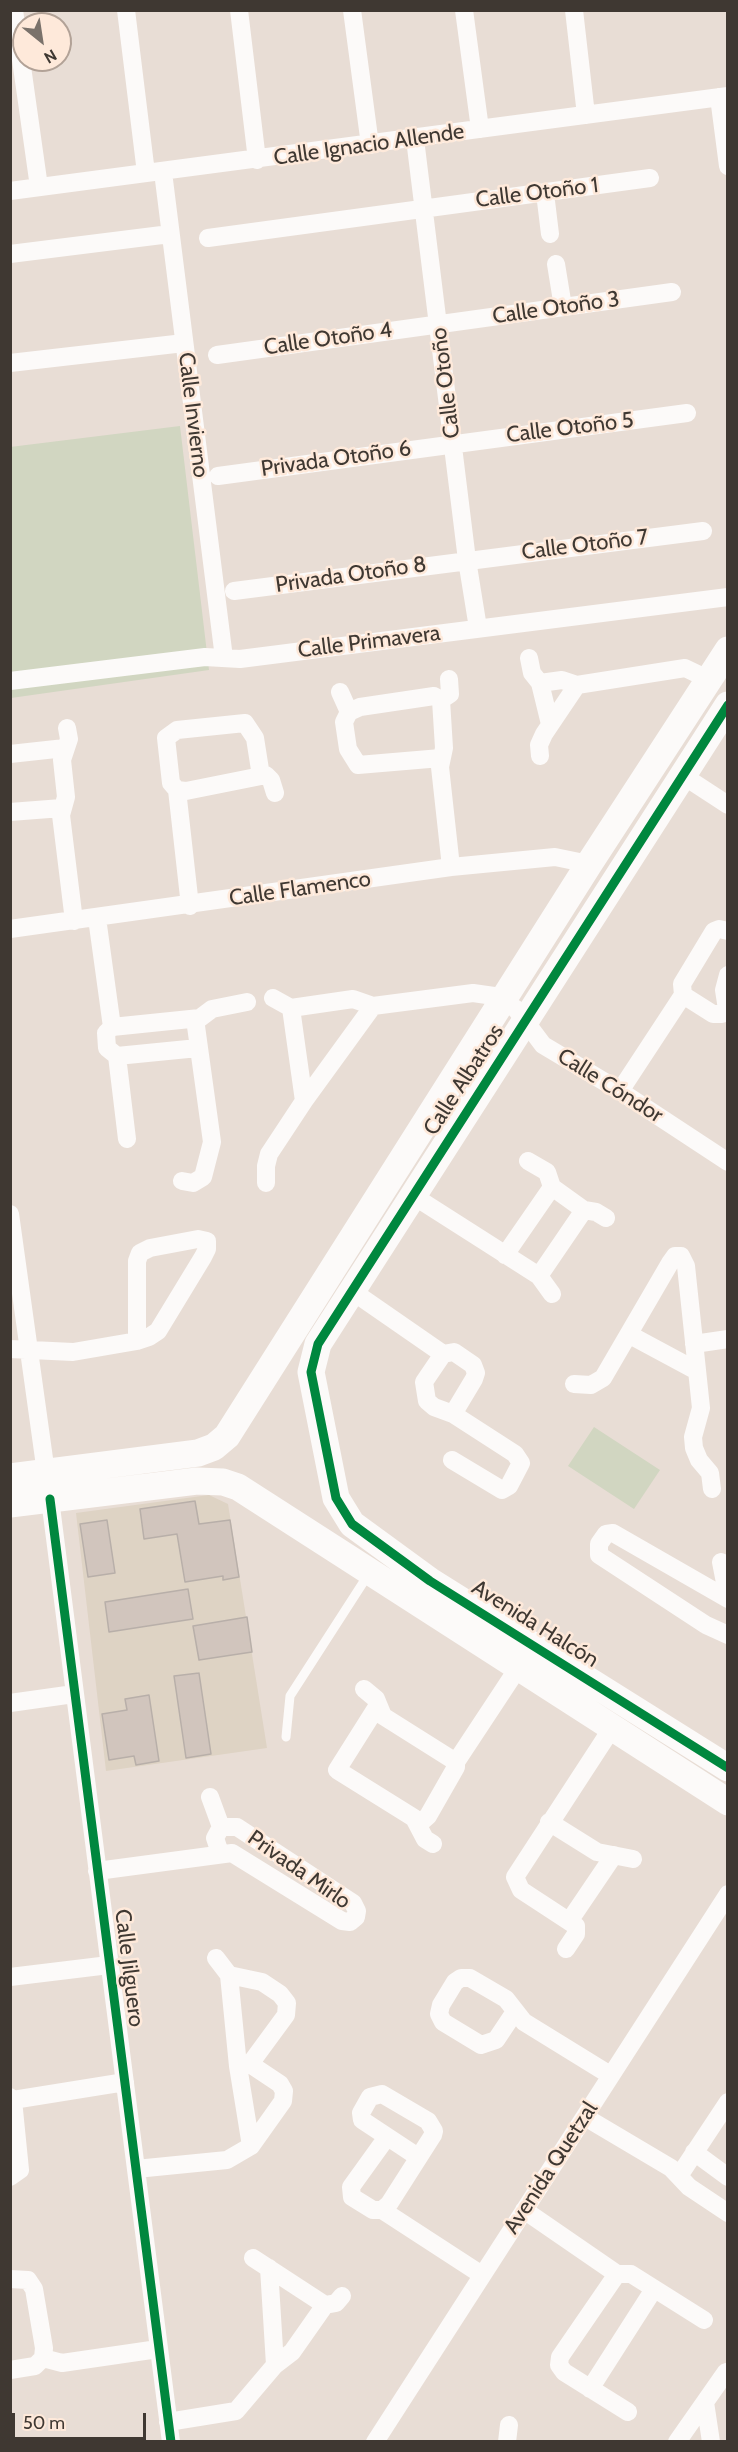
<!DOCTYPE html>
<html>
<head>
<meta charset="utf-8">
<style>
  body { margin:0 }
  #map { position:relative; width:738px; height:2452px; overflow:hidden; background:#e8ddd5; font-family:Cabin,sans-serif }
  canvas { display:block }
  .frame { position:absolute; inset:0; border:12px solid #3f3832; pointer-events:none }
  .north { position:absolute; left:12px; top:12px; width:60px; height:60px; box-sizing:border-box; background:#fee9da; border:2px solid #b2a297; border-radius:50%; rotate:150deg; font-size:16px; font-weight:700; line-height:24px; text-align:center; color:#3f3832 }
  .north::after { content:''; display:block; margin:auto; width:21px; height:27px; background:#7a726b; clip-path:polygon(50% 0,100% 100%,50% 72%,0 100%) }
  .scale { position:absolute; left:12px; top:2413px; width:134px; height:27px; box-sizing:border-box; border:3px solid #3f3832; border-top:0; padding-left:8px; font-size:18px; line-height:21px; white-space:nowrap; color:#3f3832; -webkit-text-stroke:4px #fee9da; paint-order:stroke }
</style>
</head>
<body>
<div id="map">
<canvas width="738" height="2452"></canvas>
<div class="frame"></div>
<div class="north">N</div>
<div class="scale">50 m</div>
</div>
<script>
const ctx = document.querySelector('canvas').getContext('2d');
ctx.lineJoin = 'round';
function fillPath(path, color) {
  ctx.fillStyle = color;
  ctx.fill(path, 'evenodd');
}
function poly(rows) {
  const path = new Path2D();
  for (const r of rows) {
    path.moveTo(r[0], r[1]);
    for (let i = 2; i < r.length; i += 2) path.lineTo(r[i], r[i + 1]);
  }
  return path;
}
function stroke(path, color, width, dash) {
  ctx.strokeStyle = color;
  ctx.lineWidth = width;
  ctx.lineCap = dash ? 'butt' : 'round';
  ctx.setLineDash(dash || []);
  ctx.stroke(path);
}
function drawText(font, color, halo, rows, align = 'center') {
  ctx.font = font + ' Cabin,sans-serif';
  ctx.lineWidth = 5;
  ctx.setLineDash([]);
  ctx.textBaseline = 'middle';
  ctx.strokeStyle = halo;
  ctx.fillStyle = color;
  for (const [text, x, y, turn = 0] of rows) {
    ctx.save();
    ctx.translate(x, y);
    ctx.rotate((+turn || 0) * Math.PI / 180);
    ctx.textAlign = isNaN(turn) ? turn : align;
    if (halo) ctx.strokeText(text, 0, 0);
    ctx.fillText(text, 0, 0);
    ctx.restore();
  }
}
const education = poly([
  [209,1495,228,1504,267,1748,106,1771,76,1513]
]);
const green = poly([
  [180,426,209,670,11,698,10,447],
  [594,1427,660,1470,634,1509,568,1466]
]);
const building = poly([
  [195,1501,199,1524,230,1520,239,1577,223,1580,223,1576,185,1582,177,1534,144,1539,140,1509,195,1501],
  [107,1520,115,1573,88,1577,80,1524,107,1520],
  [188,1589,193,1619,109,1632,105,1602,188,1589],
  [247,1617,252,1652,199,1660,193,1626,247,1617],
  [199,1673,211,1754,186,1758,174,1676,199,1673],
  [149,1695,159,1761,136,1765,134,1756,109,1760,102,1714,127,1710,125,1699,149,1695]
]);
const lane = poly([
  [286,1737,290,1696,368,1575]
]);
const street = poly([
  [14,10,39,187],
  [126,10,146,173],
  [239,10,257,160],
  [352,10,370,145],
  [464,10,480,129],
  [574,10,586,115],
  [719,97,728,166],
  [415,139,467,560,478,628],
  [163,172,224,658],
  [10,191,728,96],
  [545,193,550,234],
  [208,238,650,178],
  [10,254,170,234],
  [556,264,563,307],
  [217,355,672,292],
  [10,363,184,343],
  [218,476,687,413],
  [234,591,703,531],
  [529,658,532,673,540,683,550,724],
  [10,681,205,657,240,659,728,597],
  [540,683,562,680,577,685,685,668,708,679],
  [340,692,349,712],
  [441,700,444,748,440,767,451,867],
  [67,728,69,739,62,760,66,797,61,815,74,921],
  [10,754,65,748],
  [540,756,539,745,544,734,577,685],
  [441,758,358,765,348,749,344,722,349,712,360,707,434,696,441,700,450,694,449,679],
  [682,775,728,805],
  [177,790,186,791,266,775,271,780,275,793],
  [10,812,62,808],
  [190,906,177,790,171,783,166,738,177,730,245,723,255,738,261,776],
  [97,918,112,1027],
  [10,929,451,867,555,857,589,864],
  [683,995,713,1014,722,1014,727,1009,724,990,728,975],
  [273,998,291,1008,353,999,373,1006,473,993,494,996,516,1009,543,1045,620,1091,728,1162],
  [291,1008,304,1101],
  [198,1048,117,1056,107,1048,106,1033,112,1027,200,1018,212,1009,247,1002],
  [117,1056,127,1139],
  [620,1091,683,995,682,984,714,931,719,929,728,931],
  [528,1161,547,1172,552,1187,584,1210,596,1212,606,1218],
  [182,1181,193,1183,203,1177,212,1142,195,1019],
  [266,1183,266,1166,269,1154,304,1101,373,1006],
  [412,1195,539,1276,552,1294],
  [10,1214,46,1473],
  [505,1255,552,1187],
  [539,1276,584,1210],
  [352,1291,443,1354,454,1352,473,1365,476,1373,474,1379,453,1414],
  [630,1335,697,1371],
  [694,1344,728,1339],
  [10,1349,73,1352,137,1341,149,1337,158,1331,203,1257,207,1249,207,1241,198,1239,150,1248,140,1253,137,1261,137,1341],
  [443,1354,424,1382,427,1401,434,1407,453,1414,515,1454,521,1463,509,1486,502,1490,452,1460],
  [574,1384,591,1385,603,1378,670,1263,675,1256,681,1256,686,1266,701,1408,693,1437,694,1448,699,1460,710,1473,712,1489],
  [50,1499,171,2442],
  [721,1562,728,1598],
  [728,1599,613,1533,606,1534,599,1544,599,1555,706,1625,728,1635],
  [364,1689,376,1699,383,1716,456,1762],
  [10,1703,74,1694],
  [378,1705,337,1770,414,1818,425,1839,433,1844],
  [210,1797,221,1827,215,1838,220,1853],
  [549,1822,597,1852,633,1859],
  [419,1824,428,1816,456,1767,456,1762,518,1668],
  [97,1871,232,1853,342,1921,350,1922,356,1917,357,1911,353,1903,237,1827,221,1827],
  [570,1920,614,1855],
  [566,1949,576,1934,576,1926,521,1890,515,1877,612,1728],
  [216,1958,229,1975,238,2066,251,2146],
  [229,1975,262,1982,280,1994,287,2003,286,2015,250,2064],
  [10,1977,109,1965],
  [514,2013,496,2040,481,2045,443,2022,439,2014,441,2005,455,1982,461,1978,470,1978,506,1999,524,2022,610,2075],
  [10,2097,13,2100,125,2082],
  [585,2117,671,2168,689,2187,728,2213],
  [387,2137,351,2187,352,2197,373,2210,382,2210,482,2275],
  [694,2152,728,2177],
  [136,2169,227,2160,251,2146,283,2101,284,2091,280,2084,250,2064,238,2066],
  [679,2176,728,2102],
  [10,2177,20,2170,13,2100],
  [382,2210,389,2204,433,2135,434,2131,428,2121,382,2094,370,2097,361,2113,362,2120,418,2157],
  [524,2210,617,2274,631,2274,704,2320],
  [253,2258,325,2305,336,2303,342,2296],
  [269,2268,275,2365],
  [617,2274,560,2357,559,2365,564,2372,628,2412],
  [10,2279,28,2280,34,2289,44,2348,43,2358],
  [10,2370,35,2366,43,2358,62,2363,158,2349],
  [590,2389,654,2289],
  [705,2402,711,2442],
  [168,2422,236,2411,275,2365,292,2352,325,2305],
  [375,2442,728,1894],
  [507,2442,509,2425],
  [677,2442,726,2372]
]);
const secondary = poly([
  [728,705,318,1344,311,1372,336,1498,352,1524,430,1581,728,1768],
  [10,1477,198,1453,214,1447,227,1436,589,864,728,650],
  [10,1504,197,1481,223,1482,238,1487,728,1802]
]);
const cycleway = poly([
  [728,705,318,1344,311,1372,336,1498,352,1524,430,1581,728,1768],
  [50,1499,171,2442]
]);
const streetNames = [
  ["Calle Ignacio Allende",369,145,-8],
  ["Calle Otoño 1",537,193,-7],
  ["Calle Otoño 3",556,308,-8],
  ["Calle Otoño 4",328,339,-8],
  ["Calle Otoño",446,383,-97],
  ["Calle Invierno",193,415,83],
  ["Calle Otoño 5",570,428,-7],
  ["Privada Otoño 6",336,459,-8],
  ["Calle Otoño 7",585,545,-7],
  ["Privada Otoño 8",351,575,-8],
  ["Calle Primavera",369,642,-7],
  ["Calle Flamenco",300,889,-8],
  ["Calle Albatros",464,1080,-57],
  ["Calle Cóndor",610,1086,32],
  ["Avenida Halcón",535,1624,32],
  ["Privada Mirlo",299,1870,35],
  ["Calle Jilguero",129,1968,83],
  ["Avenida Quetzal",551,2168,-57]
];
fillPath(education, '#ded3c4');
fillPath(green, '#d1d6c1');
fillPath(building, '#d1c5bd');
stroke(building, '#b8afa9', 1.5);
stroke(lane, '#fcfaf9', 9);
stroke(street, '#fcfaf9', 18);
stroke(secondary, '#fcfaf9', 27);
stroke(cycleway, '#00873e', 9);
drawText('22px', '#3f3832', '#fee9da', streetNames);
</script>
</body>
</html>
